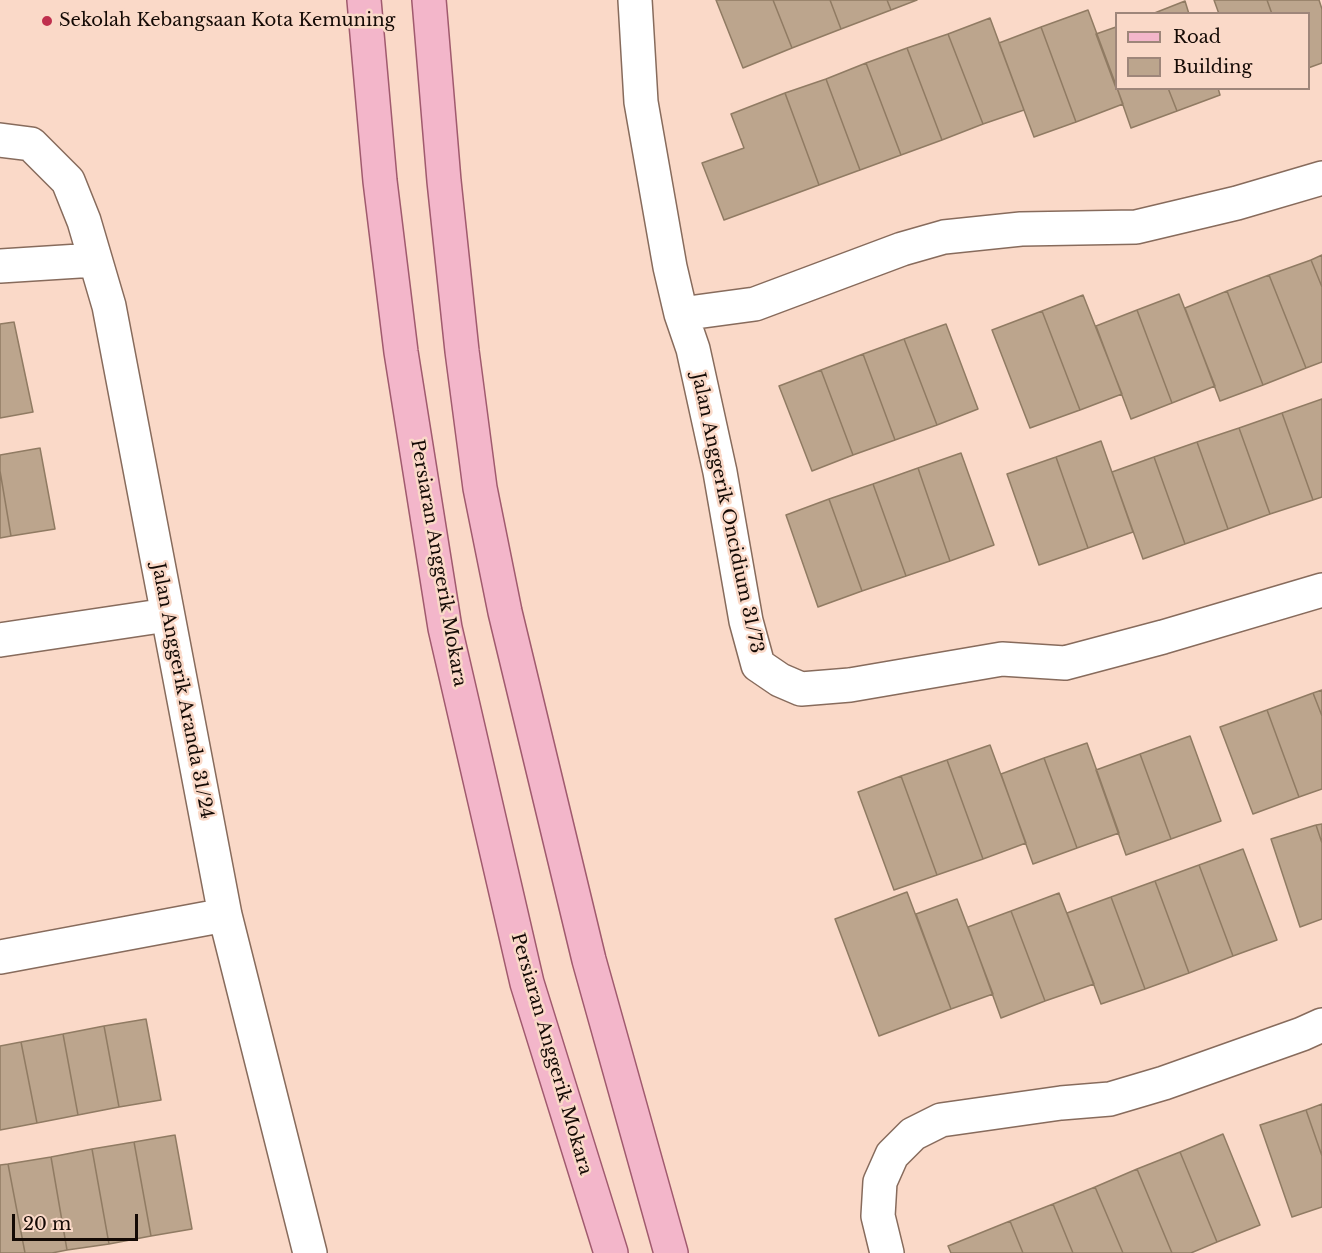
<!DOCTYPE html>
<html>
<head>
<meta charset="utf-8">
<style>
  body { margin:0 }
  #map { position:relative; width:1322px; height:1253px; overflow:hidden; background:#fad9c8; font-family:"Libre Baskerville",serif }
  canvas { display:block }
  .legend { position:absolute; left:1115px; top:12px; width:195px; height:78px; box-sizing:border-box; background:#fad9c8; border:2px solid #9e867a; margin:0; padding:8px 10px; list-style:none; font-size:18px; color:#140a05 }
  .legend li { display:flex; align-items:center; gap:12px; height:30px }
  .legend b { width:30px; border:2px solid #9e867a }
  .scale { position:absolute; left:12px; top:1214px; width:126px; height:27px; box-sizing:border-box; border:3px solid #140a05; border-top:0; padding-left:8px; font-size:18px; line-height:21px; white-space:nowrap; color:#140a05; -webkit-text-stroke:4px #fad9c8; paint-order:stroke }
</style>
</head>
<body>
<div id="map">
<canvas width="1322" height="1253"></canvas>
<ul class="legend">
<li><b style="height:8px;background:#f3b6ca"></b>Road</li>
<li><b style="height:16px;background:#bca58d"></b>Building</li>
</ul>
<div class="scale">20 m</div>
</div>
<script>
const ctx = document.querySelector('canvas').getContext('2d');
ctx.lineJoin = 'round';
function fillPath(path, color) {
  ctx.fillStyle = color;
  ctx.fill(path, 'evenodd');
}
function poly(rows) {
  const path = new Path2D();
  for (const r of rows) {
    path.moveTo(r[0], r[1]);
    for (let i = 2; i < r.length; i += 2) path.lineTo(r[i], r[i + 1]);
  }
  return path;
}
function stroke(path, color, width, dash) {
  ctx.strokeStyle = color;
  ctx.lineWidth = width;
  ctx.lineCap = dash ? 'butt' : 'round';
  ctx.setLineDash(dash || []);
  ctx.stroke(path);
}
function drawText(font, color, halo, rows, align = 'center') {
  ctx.font = font + ' "Libre Baskerville",serif';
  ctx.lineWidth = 5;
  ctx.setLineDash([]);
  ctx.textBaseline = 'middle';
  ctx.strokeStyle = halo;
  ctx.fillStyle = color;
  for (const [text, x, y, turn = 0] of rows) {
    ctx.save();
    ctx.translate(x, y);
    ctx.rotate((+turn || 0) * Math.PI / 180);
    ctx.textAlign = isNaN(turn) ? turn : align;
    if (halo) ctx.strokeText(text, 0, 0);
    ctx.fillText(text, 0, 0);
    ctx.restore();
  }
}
const building = poly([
  [716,0,773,0,792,48,743,68,716,0],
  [773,0,830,0,841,29,792,48,773,0],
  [830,0,887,0,891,10,841,29,830,0],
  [887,0,917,0,891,10,887,0],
  [1214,0,1267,0,1272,14,1219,14,1214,0],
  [1267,0,1319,0,1322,9,1322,63,1308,68,1308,14,1272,14,1267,0],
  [1185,1,1189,14,1152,14,1185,1],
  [1088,10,1123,104,1076,122,1041,27,1088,10],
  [990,18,1024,110,983,124,948,34,990,18],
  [1041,27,1076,122,1034,137,999,43,1041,27],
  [1116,27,1116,88,1096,34,1116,27],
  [948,34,983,124,942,140,907,48,948,34],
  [907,48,942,140,901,155,866,63,907,48],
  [866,63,901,155,860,170,826,79,866,63],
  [826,79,860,170,819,185,785,93,826,79],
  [1117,88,1168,88,1177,111,1131,128,1117,88],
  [1168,88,1218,88,1220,95,1177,111,1168,88],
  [785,93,819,185,724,220,702,163,744,148,731,114,785,93],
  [1322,255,1322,287,1311,260,1322,255],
  [1311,260,1322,287,1322,362,1306,368,1269,275,1311,260],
  [1269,275,1306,368,1263,385,1227,291,1269,275],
  [1227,291,1263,385,1220,401,1185,308,1227,291],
  [1179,294,1215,386,1172,403,1137,310,1179,294],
  [1083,295,1122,394,1080,410,1042,311,1083,295],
  [1137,310,1172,403,1131,419,1096,326,1137,310],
  [1042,311,1080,410,1030,428,992,330,1042,311],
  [14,322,33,412,0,418,0,324,14,322],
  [946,324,978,409,937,425,904,339,946,324],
  [904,339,937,425,895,440,863,354,904,339],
  [863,354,895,440,853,455,821,370,863,354],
  [821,370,853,455,812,471,779,386,821,370],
  [1322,399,1322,497,1313,500,1282,413,1322,399],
  [1282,413,1313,500,1270,514,1239,428,1282,413],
  [1239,428,1270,514,1228,529,1197,442,1239,428],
  [1101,441,1133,532,1088,548,1056,457,1101,441],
  [1197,442,1228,529,1185,544,1154,457,1197,442],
  [40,448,55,529,11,536,0,471,0,455,40,448],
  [961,453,994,545,950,561,918,468,961,453],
  [1056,457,1088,548,1039,565,1007,474,1056,457],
  [1154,457,1185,544,1143,559,1112,472,1154,457],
  [918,468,950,561,906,576,873,484,918,468],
  [0,471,11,536,0,538,0,471],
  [873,484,906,576,862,591,829,499,873,484],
  [829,499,862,591,818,607,786,515,829,499],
  [1322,690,1322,716,1313,693,1322,690],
  [1313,693,1322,716,1322,789,1299,797,1267,710,1313,693],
  [1267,710,1299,797,1253,814,1220,727,1267,710],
  [1190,736,1221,821,1171,839,1140,754,1190,736],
  [1087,743,1119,833,1077,848,1044,758,1087,743],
  [990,745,1026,843,983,859,947,760,990,745],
  [1140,754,1171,839,1126,855,1096,770,1140,754],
  [1044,758,1077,848,1033,864,1001,774,1044,758],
  [947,760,983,859,937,875,901,776,947,760],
  [901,776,937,875,894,890,858,792,901,776],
  [1322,824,1322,843,1316,825,1322,824],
  [1316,825,1322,843,1322,919,1300,927,1271,839,1316,825],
  [1243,849,1277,940,1233,956,1199,865,1243,849],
  [1199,865,1233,956,1189,973,1155,881,1199,865],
  [1155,881,1189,973,1145,989,1111,897,1155,881],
  [907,892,951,1009,879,1036,835,919,907,892],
  [1059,893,1094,984,1045,1001,1011,911,1059,893],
  [1111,897,1145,989,1101,1004,1067,913,1111,897],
  [957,899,993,994,951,1009,916,914,957,899],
  [1011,911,1045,1001,1001,1018,968,927,1011,911],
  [146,1019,161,1100,119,1107,104,1026,146,1019],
  [104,1026,119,1107,78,1115,63,1034,104,1026],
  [63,1034,78,1115,37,1123,21,1042,63,1034],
  [21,1042,37,1123,0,1130,0,1046,21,1042],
  [1322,1104,1322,1156,1306,1110,1322,1104],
  [1306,1110,1322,1156,1322,1207,1292,1217,1260,1125,1306,1110],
  [1223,1134,1260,1225,1217,1242,1180,1152,1223,1134],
  [175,1135,192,1229,151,1236,134,1142,175,1135],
  [134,1142,151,1236,109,1244,92,1149,134,1142],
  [92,1149,109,1244,67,1250,51,1157,92,1149],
  [1180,1152,1217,1242,1191,1253,1172,1253,1137,1169,1180,1152],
  [51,1157,67,1250,52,1253,25,1253,8,1164,51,1157],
  [8,1164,25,1253,0,1253,0,1165,8,1164],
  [1137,1169,1172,1253,1123,1253,1095,1187,1137,1169],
  [1095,1187,1123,1253,1073,1253,1053,1204,1095,1187],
  [1053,1204,1073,1253,1023,1253,1010,1221,1053,1204],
  [1010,1221,1023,1253,951,1253,948,1246,1010,1221]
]);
const minor = poly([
  [635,0,641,102,670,267,681,314,693,349,720,472,746,621,758,665,780,680,801,689,850,685,1002,659,1065,663,1163,637,1322,590],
  [0,140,31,144,68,181,84,221,109,306,225,915,310,1253],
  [0,266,95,260],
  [681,314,755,304,902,249,944,237,1021,229,1136,227,1237,203,1322,178],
  [0,640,167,615],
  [0,957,225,915],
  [887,1253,878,1216,880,1182,892,1155,913,1134,941,1120,1061,1103,1110,1099,1164,1083,1302,1034,1322,1025]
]);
const major = poly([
  [364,0,380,181,401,352,445,628,527,983,611,1253],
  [429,0,444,181,462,351,480,488,505,612,589,960,671,1253]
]);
const markers = [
  [47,21,6,"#bf2f4d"]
];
const poiNames = [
  ["Sekolah Kebangsaan Kota Kemuning",59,21]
];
const streetNames = [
  ["Jalan Anggerik Oncidium 31/73",727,513,78],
  ["Persiaran Anggerik Mokara",438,563,80],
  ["Jalan Anggerik Aranda 31/24",182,691,79],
  ["Persiaran Anggerik Mokara",551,1054,74]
];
fillPath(building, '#bca58d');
stroke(building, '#907b63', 1.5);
stroke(minor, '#876b5c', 36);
stroke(major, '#a05a6e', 36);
stroke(minor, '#fff', 33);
stroke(major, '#f3b6ca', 33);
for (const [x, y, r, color] of markers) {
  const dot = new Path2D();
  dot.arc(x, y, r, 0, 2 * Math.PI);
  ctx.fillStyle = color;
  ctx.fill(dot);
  stroke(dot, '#fad9c8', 2);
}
drawText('18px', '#140a05', '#fad9c8', poiNames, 'left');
drawText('18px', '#140a05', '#fad9c8', streetNames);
</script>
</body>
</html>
